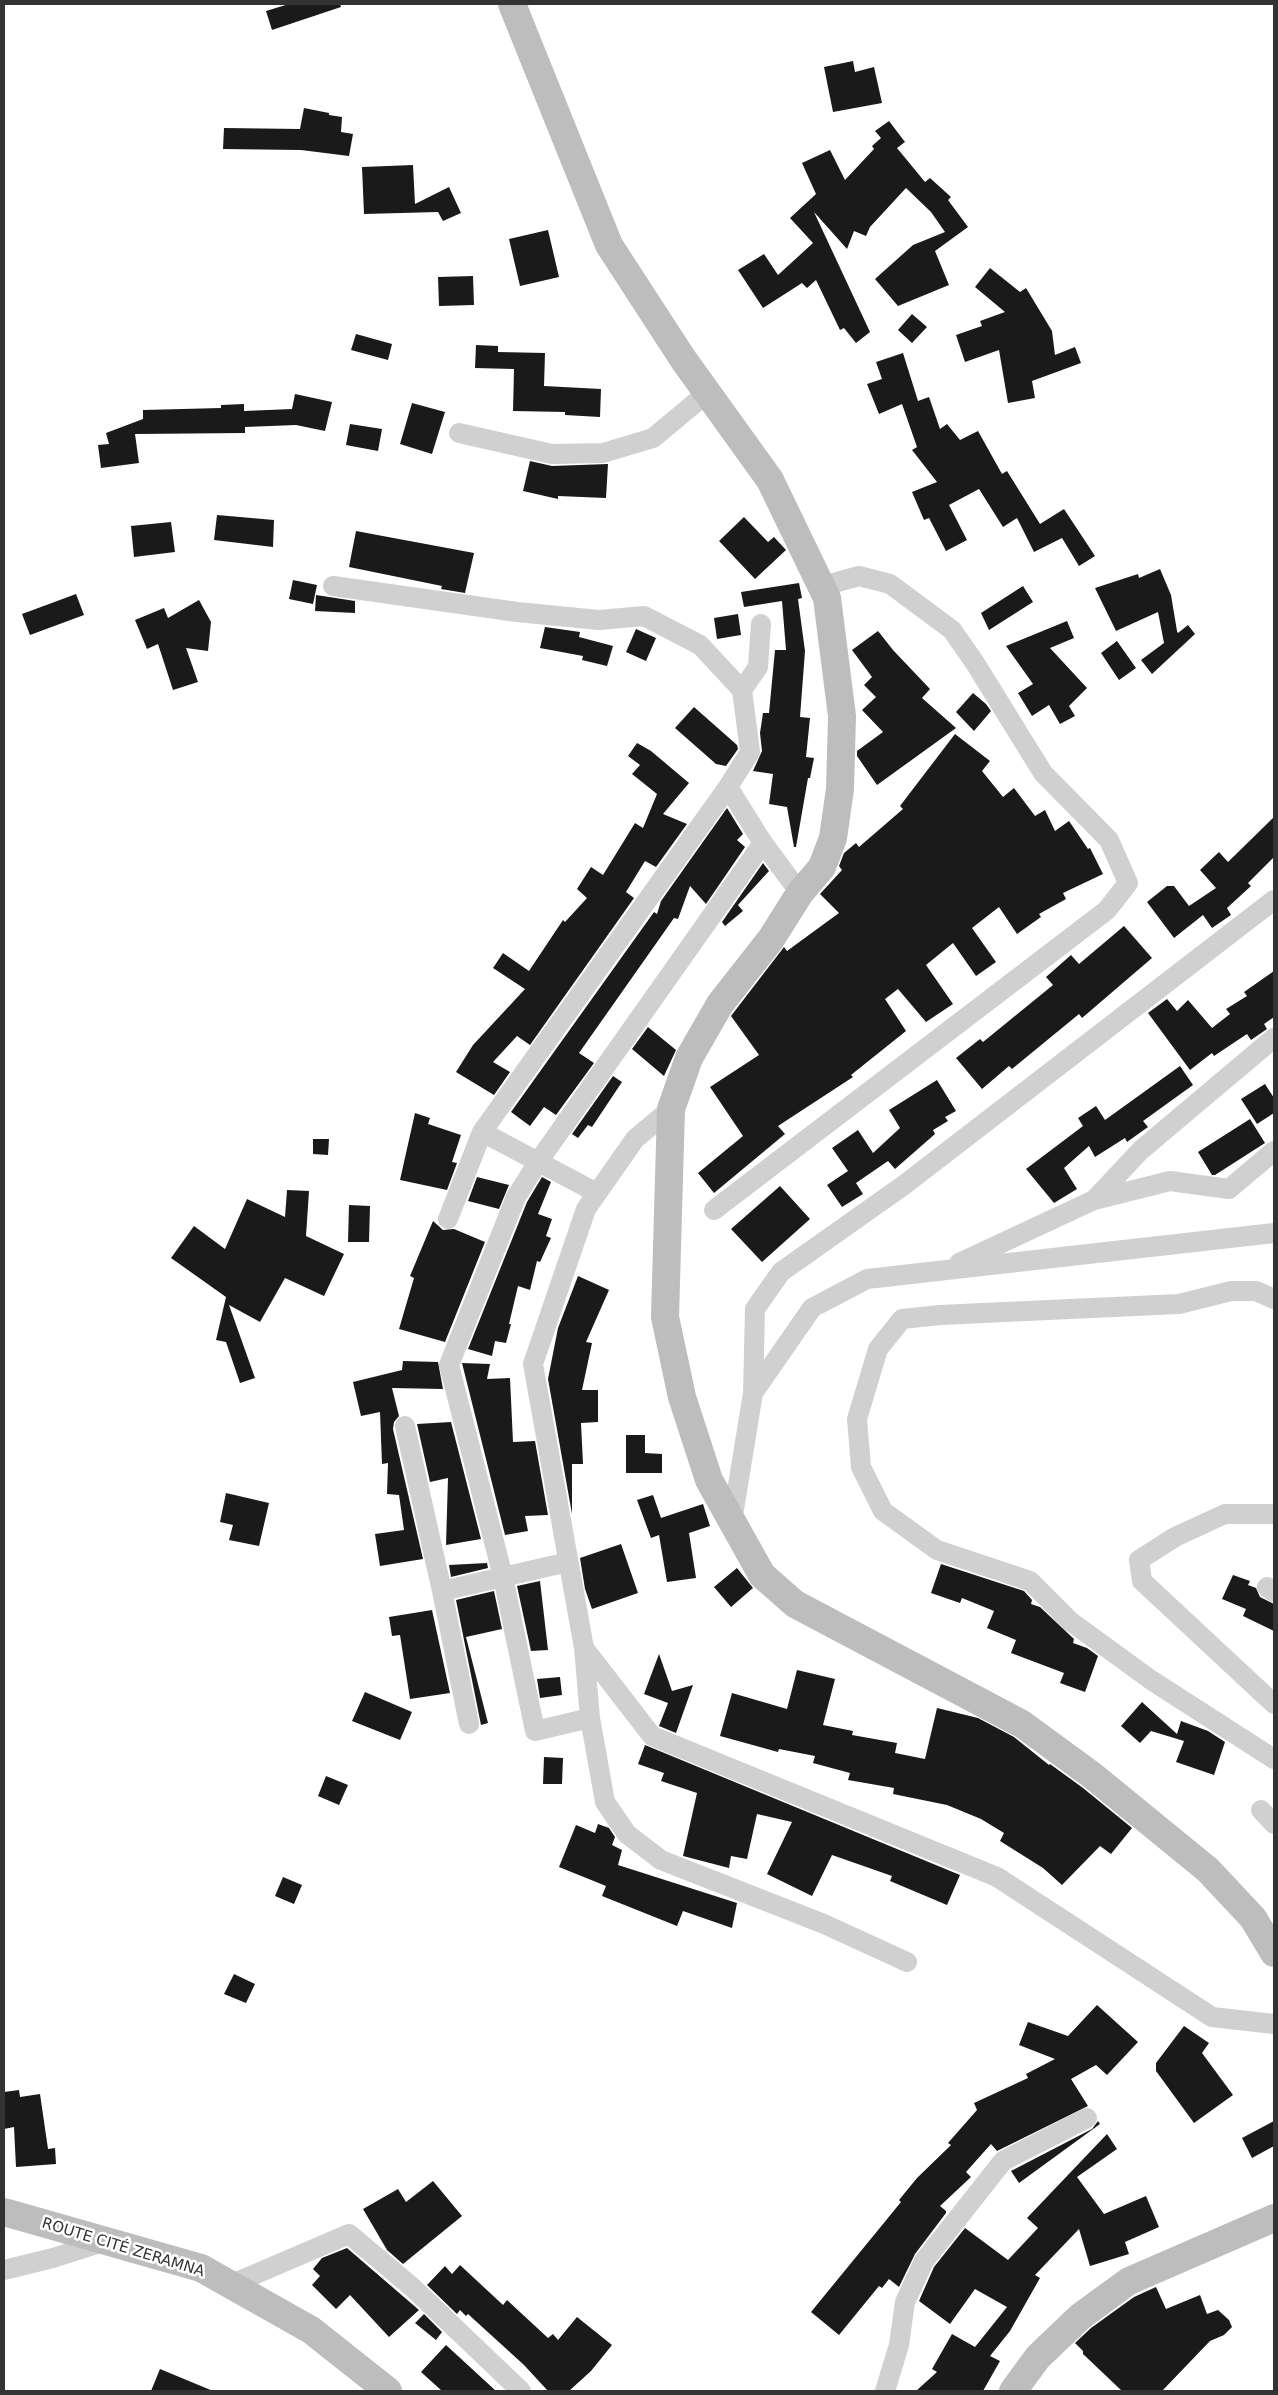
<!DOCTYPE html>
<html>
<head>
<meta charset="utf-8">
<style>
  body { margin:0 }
  #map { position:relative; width:1278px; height:2395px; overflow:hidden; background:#fff; font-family:"DejaVu Sans",sans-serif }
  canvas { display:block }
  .frame { position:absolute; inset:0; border:5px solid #333; pointer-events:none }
</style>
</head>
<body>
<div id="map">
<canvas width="1278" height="2395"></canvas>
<div class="frame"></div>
</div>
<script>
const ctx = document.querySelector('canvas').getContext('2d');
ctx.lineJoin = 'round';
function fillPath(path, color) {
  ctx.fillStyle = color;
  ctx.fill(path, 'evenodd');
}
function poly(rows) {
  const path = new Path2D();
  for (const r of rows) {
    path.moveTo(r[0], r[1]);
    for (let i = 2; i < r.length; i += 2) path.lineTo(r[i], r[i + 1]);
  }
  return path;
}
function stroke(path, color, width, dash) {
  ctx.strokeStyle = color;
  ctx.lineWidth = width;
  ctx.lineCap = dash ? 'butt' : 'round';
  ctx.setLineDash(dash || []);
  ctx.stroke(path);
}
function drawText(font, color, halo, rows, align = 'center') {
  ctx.font = font + ' "DejaVu Sans",sans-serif';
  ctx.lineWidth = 5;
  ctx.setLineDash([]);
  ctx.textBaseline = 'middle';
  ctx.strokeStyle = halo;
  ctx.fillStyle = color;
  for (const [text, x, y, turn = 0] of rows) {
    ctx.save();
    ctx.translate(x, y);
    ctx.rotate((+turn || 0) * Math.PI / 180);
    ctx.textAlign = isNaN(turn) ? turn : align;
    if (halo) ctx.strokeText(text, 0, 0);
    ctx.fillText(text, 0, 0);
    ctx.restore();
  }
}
const building = poly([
  [289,4,340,4,341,7,272,30,266,11],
  [853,61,855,72,874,67,882,103,833,112,824,67],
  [304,108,329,113,329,115,342,117,341,132,353,134,349,156,301,150,223,149,224,128,300,129],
  [889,121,905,142,897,148,925,182,930,178,951,197,948,200,968,227,935,251,949,285,898,306,875,279,913,245,945,232,931,212,906,188,870,227,866,236,854,231,847,249,814,212,870,332,856,343,844,328,840,330,816,280,807,288,802,283,763,308,738,270,764,254,778,275,813,243,790,218,816,194,802,163,830,150,845,180,874,149,872,146,881,138,875,131],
  [413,165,415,204,449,187,461,213,443,221,438,212,364,214,362,167],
  [548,230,559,277,520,286,509,239],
  [990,268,1020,292,1026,288,1052,331,1055,355,1075,347,1081,363,1032,381,1035,398,1008,403,999,350,965,362,956,335,982,326,980,321,1005,312,975,287],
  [473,276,474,305,439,306,438,277],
  [912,314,927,327,912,343,898,330],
  [356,334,392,344,388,360,351,350],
  [476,345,498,346,498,352,545,353,544,386,601,389,600,417,565,415,565,412,513,411,514,369,475,368],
  [903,353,918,401,929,397,940,429,947,424,960,440,978,431,1002,474,1007,471,1040,524,1064,509,1095,556,1079,566,1062,538,1034,552,1017,518,1003,527,979,489,949,505,967,540,946,551,929,518,924,520,912,492,937,482,912,450,917,447,902,404,879,414,867,384,882,379,876,362],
  [295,394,332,402,325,431,296,425,245,427,245,433,135,434,139,463,101,468,98,445,109,444,106,433,143,419,143,410,221,408,221,405,244,404,244,411,292,409],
  [412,403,445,412,432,454,400,444],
  [350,424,382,429,378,451,346,445],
  [530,461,552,466,608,464,606,498,558,496,558,499,523,491],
  [217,515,274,520,273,547,214,540],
  [744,517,768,542,774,537,786,550,755,579,719,541],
  [171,522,175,552,134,557,131,526],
  [356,531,474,553,465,593,441,589,442,586,349,567],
  [1160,569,1171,595,1177,631,1178,633,1188,625,1195,634,1152,674,1141,660,1164,643,1158,612,1116,631,1095,588,1138,574,1139,578],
  [293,580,317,585,313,604,289,599],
  [799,583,802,598,798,599,805,651,800,717,810,718,806,757,814,758,810,778,808,778,796,847,794,847,787,807,769,804,773,774,753,771,762,751,760,733,763,713,769,713,775,650,786,650,782,601,744,607,741,592],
  [1023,586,1033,602,989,630,981,613],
  [76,594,84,615,30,635,22,614],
  [316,595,355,601,355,613,315,611],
  [199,600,211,622,208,651,186,648,198,682,173,690,158,644,147,649,135,620,164,608,168,618],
  [738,614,741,635,717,639,714,618],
  [1067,621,1074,638,1050,648,1087,688,1069,706,1075,716,1060,724,1049,705,1032,716,1018,693,1033,684,1006,646],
  [545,627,580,632,579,637,613,646,607,666,582,660,583,656,540,648],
  [636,629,656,638,646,661,626,652],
  [878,631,893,650,930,689,922,698,956,728,877,785,857,756,857,751,883,732,862,710,876,697,864,685,872,677,852,650],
  [1117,641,1136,668,1119,680,1101,653],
  [973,693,986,704,991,711,974,731,956,712],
  [694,707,737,745,738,749,726,766,716,764,675,728],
  [955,734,990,761,982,771,1003,797,1014,788,1035,816,1045,810,1055,831,1069,821,1088,849,1090,848,1103,874,1063,893,1066,899,1039,914,1041,917,1017,934,999,907,972,928,996,962,976,976,953,943,926,965,953,1004,926,1022,898,989,885,999,906,1031,851,1075,853,1077,778,1126,785,1134,714,1193,698,1173,743,1136,710,1087,759,1055,731,1016,784,947,787,951,839,913,820,894,842,870,839,866,844,853,856,843,859,847,903,809,900,806],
  [637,743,651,751,689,783,663,814,687,824,656,867,645,861,626,892,634,898,530,1045,517,1036,493,1062,510,1072,494,1095,456,1072,473,1045,525,989,493,968,503,953,529,971,563,920,565,922,587,898,577,889,591,867,603,875,635,823,643,828,657,794,632,774,640,765,628,756],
  [727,808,743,834,737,840,745,847,706,904,690,886,678,919,674,918,579,1053,594,1063,556,1115,544,1107,530,1126,511,1112,654,912,657,914,661,901],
  [1274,817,1274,857,1248,883,1251,886,1227,908,1231,915,1212,928,1203,915,1174,938,1147,902,1167,886,1174,886,1189,906,1216,888,1200,870,1219,852,1228,862],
  [763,863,769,871,738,905,743,911,725,926,722,922],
  [1124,926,1152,958,1082,1018,1079,1014,1012,1069,1009,1066,982,1089,956,1058,980,1039,983,1042,1053,985,1046,977,1071,955,1079,964],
  [1274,971,1274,1017,1264,1024,1267,1029,1251,1040,1247,1034,1214,1056,1212,1053,1190,1070,1148,1013,1167,999,1177,1011,1188,1000,1212,1028,1230,1014,1226,1009,1247,996,1244,992],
  [648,1027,676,1050,664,1076,632,1049],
  [1180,1066,1193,1085,1143,1121,1148,1127,1127,1142,1125,1138,1095,1157,1089,1146,1064,1168,1077,1189,1054,1203,1026,1169,1083,1126,1078,1118,1096,1106,1105,1120],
  [613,1076,622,1082,592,1127,588,1125,578,1138,572,1134],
  [937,1080,956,1111,945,1117,948,1121,933,1130,935,1134,895,1169,888,1161,856,1183,863,1194,842,1207,827,1185,848,1171,832,1148,858,1130,873,1153,900,1128,889,1110],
  [1265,1084,1274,1098,1274,1113,1257,1124,1241,1099],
  [415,1113,430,1118,428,1124,461,1135,452,1162,457,1163,447,1190,400,1180],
  [1250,1119,1265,1143,1215,1175,1212,1175,1198,1152],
  [313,1139,329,1139,328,1155,313,1154],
  [477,1177,509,1185,499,1209,468,1201],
  [542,1177,551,1182,538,1214,552,1219,546,1236,551,1238,540,1262,537,1261,530,1290,518,1286,509,1324,511,1324,506,1343,495,1341,492,1356,468,1349,527,1202],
  [780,1186,810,1219,762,1262,731,1229],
  [287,1190,309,1191,306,1236,344,1254,324,1296,285,1278,260,1322,229,1305,255,1378,240,1383,226,1342,216,1340,226,1297,171,1258,194,1226,225,1249,247,1199,285,1217],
  [349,1205,370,1206,369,1242,348,1242],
  [433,1221,443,1230,454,1229,485,1242,445,1342,399,1329,414,1278,410,1276],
  [578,1276,609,1290,586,1342,592,1343,582,1390,598,1390,598,1422,581,1423,583,1464,572,1464,572,1514,548,1379,558,1328],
  [403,1361,438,1362,443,1389,392,1388,399,1416,394,1422,393,1429,423,1559,380,1566,375,1534,404,1530,399,1495,387,1494,388,1463,382,1464,380,1412,361,1416,353,1382,402,1370],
  [462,1363,490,1364,487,1379,510,1378,513,1442,535,1441,548,1515,525,1516,528,1531,505,1535],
  [451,1422,481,1539,446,1545,448,1478,430,1482,417,1424],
  [626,1435,645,1435,645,1453,662,1454,662,1473,626,1473],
  [226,1493,269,1503,259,1546,229,1540,233,1525,220,1522],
  [653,1495,661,1518,703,1504,710,1526,689,1533,696,1578,667,1582,659,1535,651,1538,637,1500],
  [621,1544,638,1593,592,1609,585,1589,580,1558],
  [487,1563,488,1568,451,1577,449,1565],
  [941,1564,1024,1591,1032,1600,1031,1604,1040,1607,1074,1639,1073,1643,1087,1648,1098,1656,1085,1692,1060,1683,1064,1673,1011,1653,1016,1640,987,1628,994,1611,962,1598,960,1603,931,1593],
  [737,1568,753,1588,731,1607,714,1587],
  [1233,1575,1250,1581,1248,1585,1256,1588,1260,1597,1274,1604,1274,1631,1243,1616,1246,1609,1222,1599],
  [540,1581,548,1650,531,1651,517,1586],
  [494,1591,502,1629,466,1637,488,1723,481,1725,456,1600],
  [432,1610,450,1693,410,1699,400,1635,392,1636,389,1617],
  [659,1654,672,1691,693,1685,676,1733,659,1726,668,1703,644,1694],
  [797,1670,835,1679,823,1725,853,1731,852,1735,897,1743,895,1753,925,1759,937,1708,978,1718,1014,1737,1049,1765,1050,1764,1083,1788,1132,1828,1111,1854,1100,1846,1062,1885,1043,1868,1000,1841,1004,1833,981,1819,947,1805,893,1794,894,1788,848,1780,850,1773,813,1763,815,1756,779,1749,778,1752,720,1736,732,1693,787,1709],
  [560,1677,562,1695,540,1698,537,1679],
  [365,1692,412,1712,400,1740,352,1721],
  [1142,1702,1177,1734,1181,1721,1208,1731,1225,1742,1214,1775,1176,1762,1184,1741,1151,1731,1140,1743,1121,1726],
  [645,1745,960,1875,947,1905,890,1881,892,1876,832,1855,812,1896,767,1874,792,1822,757,1814,747,1859,731,1856,729,1868,683,1856,697,1793,661,1781,664,1773,638,1764],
  [544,1757,563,1758,562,1784,543,1784],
  [326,1776,348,1785,339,1805,318,1796],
  [598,1824,609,1828,615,1837,612,1845,622,1850,618,1865,737,1903,732,1928,683,1911,677,1926,602,1896,606,1886,559,1867,576,1825,595,1833],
  [283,1877,302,1885,294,1904,275,1896],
  [234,1974,255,1984,246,2003,224,1994],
  [1097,2005,1138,2042,1107,2075,1096,2065,1071,2079,1088,2106,997,2151,991,2144,966,2172,971,2177,940,2206,946,2211,946,2213,915,2254,899,2287,889,2279,882,2288,879,2286,839,2335,811,2312,901,2202,899,2200,917,2178,951,2145,948,2143,977,2110,974,2103,1028,2078,1026,2074,1055,2059,1019,2045,1028,2022,1068,2036],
  [1184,2026,1209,2043,1202,2053,1233,2095,1194,2123,1156,2071,1156,2063],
  [19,2090,20,2097,40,2094,48,2149,55,2148,56,2164,16,2167,14,2127,4,2129,4,2092],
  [1098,2121,1100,2124,1019,2183,1011,2171,1092,2129],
  [1274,2121,1274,2146,1252,2158,1242,2138],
  [1107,2134,1117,2149,1077,2177,1104,2214,1146,2196,1159,2227,1125,2242,1129,2254,1090,2266,1079,2229,1035,2275,1040,2278,1010,2331,990,2356,1000,2361,983,2391,916,2391,937,2372,932,2369,952,2334,975,2347,1007,2307,975,2289,950,2324,919,2301,934,2267,965,2228,1008,2260,1038,2228,1027,2218],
  [433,2181,462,2216,403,2264,387,2250,363,2209,398,2189,406,2202],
  [347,2248,419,2310,389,2337,350,2295,336,2309,312,2285,320,2276,313,2269,322,2258],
  [460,2265,503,2305,507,2300,548,2338,553,2334,558,2340,577,2317,612,2345,591,2371,569,2391,548,2391,524,2365,468,2314,466,2316,460,2310,457,2314,427,2285,445,2266,452,2274],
  [1156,2287,1166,2309,1200,2295,1207,2314,1218,2310,1229,2320,1232,2327,1224,2335,1210,2341,1162,2391,1122,2391,1083,2354,1083,2351,1075,2343,1091,2328,1134,2297],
  [424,2314,442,2332,436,2340,415,2323],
  [446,2345,496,2391,442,2391,421,2372],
  [160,2369,213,2391,151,2391]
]);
const street = poly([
  [459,433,552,454,603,453,653,438,707,393],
  [333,586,517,612,599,620,644,616,700,645,742,690,750,752,728,787],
  [742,690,758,667,761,624],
  [671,1109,635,1139,586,1209,533,1364,584,1648,652,1736,997,1877,1212,2017,1274,2024],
  [597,1193,482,1132,728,787,763,843,800,893],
  [1094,1200,1141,1150,1274,1038],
  [714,1210,1107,910,1128,883,1109,840,1043,773,975,663,952,630,890,584,859,576,823,586],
  [448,1219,482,1132],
  [959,1263,1094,1200,1170,1181,1229,1189,1274,1151],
  [1274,1299,1256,1291,1231,1291,1179,1304,940,1315,902,1319,878,1349,857,1419,861,1467,883,1511,937,1550,1030,1581,1070,1621,1151,1680,1274,1759],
  [753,1393,755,1309,781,1272,904,1185,1274,900],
  [405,1426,442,1591,503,1577,535,1731,590,1718,584,1648],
  [1274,1514,1225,1514,1175,1537,1139,1560,1142,1581,1274,1704],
  [732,1522,753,1393,812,1308,867,1279,1274,1233],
  [568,1562,503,1577,449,1365,516,1197,538,1162,763,843],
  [1267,1587,1274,1592],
  [442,1591,469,1724],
  [590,1718,605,1802,627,1834,661,1860,824,1924,907,1962],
  [1261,1810,1274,1824],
  [4,2270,53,2258,106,2241],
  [230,2285,349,2234,412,2287,521,2391],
  [885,2391,899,2345,905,2302,924,2261,1003,2161,1087,2118]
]);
const secondary = poly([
  [512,4,609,245,683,359,770,480,827,598,842,716,840,789,833,838,822,867,800,893,771,939,720,1004,689,1058,671,1109,665,1317,682,1397,709,1480,762,1575,795,1604,1022,1724,1093,1776,1208,1870,1253,1918,1274,1953],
  [4,2212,201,2268,311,2330,388,2391],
  [1013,2391,1038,2357,1081,2316,1129,2281,1274,2218]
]);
const streetNames = [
  ["ROUTE CITÉ ZERAMNA",123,2248,17]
];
fillPath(building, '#1a1a1a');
stroke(street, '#d0d0d0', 20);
stroke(secondary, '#bdbdbd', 28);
drawText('15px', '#333', '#fff', streetNames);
</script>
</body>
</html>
